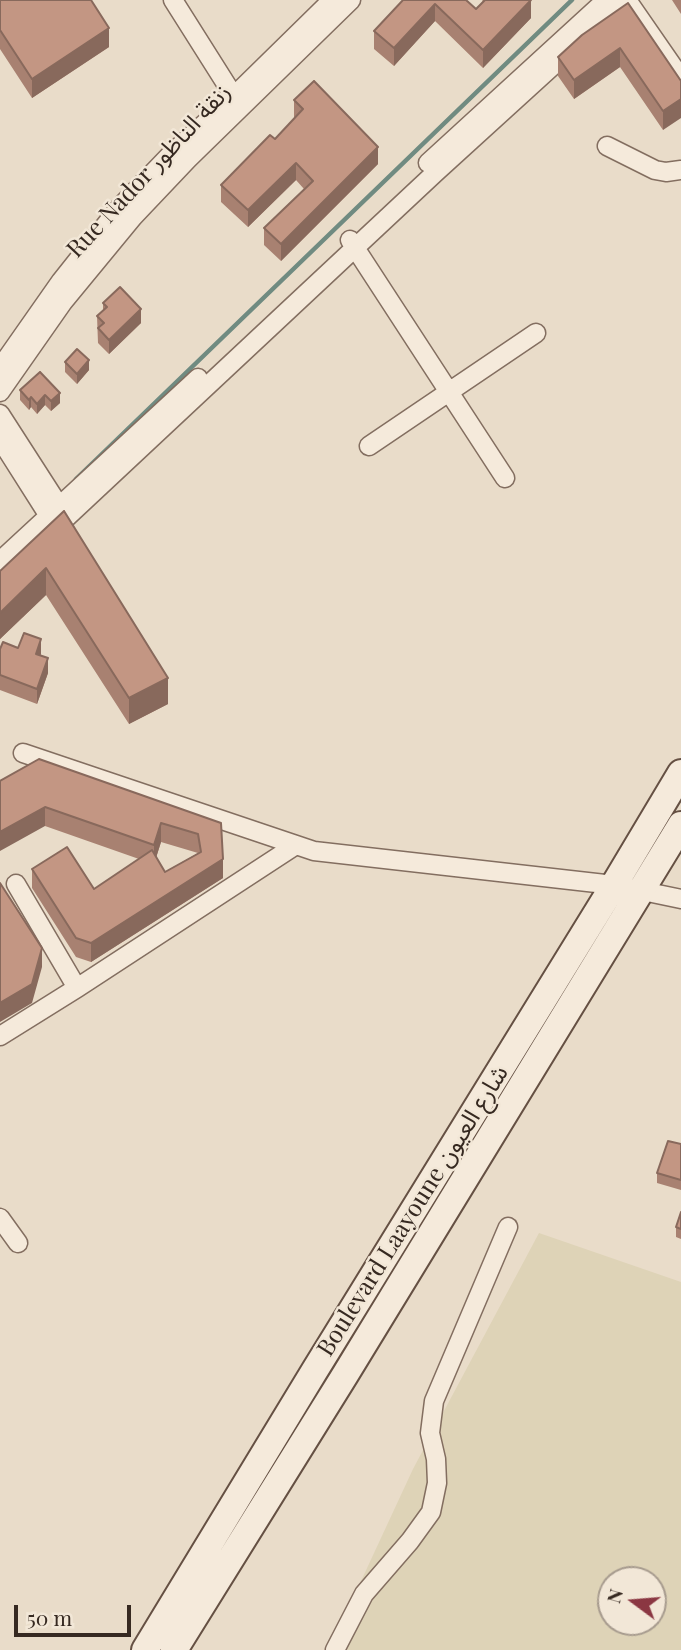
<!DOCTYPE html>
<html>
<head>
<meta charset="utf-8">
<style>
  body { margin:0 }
  #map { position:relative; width:681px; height:1650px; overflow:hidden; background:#e9dcc9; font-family:"Playfair Display",serif }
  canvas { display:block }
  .north { position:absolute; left:597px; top:1566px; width:70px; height:70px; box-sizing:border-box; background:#f2e7d7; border:2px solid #a79b8e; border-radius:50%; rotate:286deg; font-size:19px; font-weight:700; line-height:28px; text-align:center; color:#362921 }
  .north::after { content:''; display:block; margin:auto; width:24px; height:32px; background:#8b3742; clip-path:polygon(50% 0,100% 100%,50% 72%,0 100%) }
  .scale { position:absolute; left:14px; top:1605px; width:117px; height:32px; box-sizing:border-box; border:4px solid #362921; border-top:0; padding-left:9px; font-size:21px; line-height:24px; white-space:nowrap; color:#362921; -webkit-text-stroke:5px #f2e7d7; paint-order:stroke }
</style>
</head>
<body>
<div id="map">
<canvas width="681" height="1650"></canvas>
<div class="north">N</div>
<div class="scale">50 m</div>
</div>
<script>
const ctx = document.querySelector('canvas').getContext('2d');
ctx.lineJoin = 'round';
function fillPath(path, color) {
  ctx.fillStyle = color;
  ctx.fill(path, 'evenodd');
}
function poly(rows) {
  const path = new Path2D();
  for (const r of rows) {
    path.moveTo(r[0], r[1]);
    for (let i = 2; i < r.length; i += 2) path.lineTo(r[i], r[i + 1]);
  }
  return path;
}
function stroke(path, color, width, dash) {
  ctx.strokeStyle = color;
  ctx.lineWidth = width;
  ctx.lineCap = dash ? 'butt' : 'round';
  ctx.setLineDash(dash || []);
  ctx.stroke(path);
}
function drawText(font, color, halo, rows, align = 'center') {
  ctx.font = font + ' "Playfair Display","Noto Sans Arabic",serif';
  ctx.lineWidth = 5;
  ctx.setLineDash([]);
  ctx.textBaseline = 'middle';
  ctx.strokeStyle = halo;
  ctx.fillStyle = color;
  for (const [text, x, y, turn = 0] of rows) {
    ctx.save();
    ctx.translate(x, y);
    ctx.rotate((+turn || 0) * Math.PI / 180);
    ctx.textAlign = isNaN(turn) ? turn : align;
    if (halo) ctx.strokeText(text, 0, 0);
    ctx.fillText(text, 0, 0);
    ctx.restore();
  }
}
const farmland = poly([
  [539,1233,681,1282,681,1650,329,1650,413,1469],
  [611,1580,653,1580,653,1622,611,1622]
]);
const stream = poly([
  [76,479,572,0]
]);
const street = poly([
  [173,0,240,106],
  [627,0,681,78],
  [607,146,655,170,666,172,681,170],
  [428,163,606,0],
  [350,240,505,478],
  [0,368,61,281,119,208,170,155,224,106,332,0],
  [0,392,63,302,133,217,188,159,351,0],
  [0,414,65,515],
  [0,439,54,524],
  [369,446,536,333],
  [51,532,435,173,625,0],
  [0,561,198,378],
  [23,753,314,851,614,885,681,899],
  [16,884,77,988],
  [0,1036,77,988,296,845],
  [0,1218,18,1243],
  [335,1650,364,1594,410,1541,431,1512,437,1483,436,1459,430,1433,434,1401,508,1227]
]);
const secondary = poly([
  [145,1650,315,1370,614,885,681,773],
  [174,1650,345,1375,681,825]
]);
const wall = poly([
  [0,0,109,47,32,98,0,49],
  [403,0,476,9,483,1,482,0,531,0,531,18,483,68,435,21,394,66,374,49,374,31],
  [672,0,681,0,681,14],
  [628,3,681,81,663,130,620,67,574,99,558,76,558,57],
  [294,100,378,164,281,261,264,245,264,228,304,189,296,180,248,227,221,202,221,185,275,139,295,118,294,117],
  [103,303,141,323,109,354,98,343,97,316,103,310],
  [65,362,89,370,77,384,65,372],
  [40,372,60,403,51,411,45,405,37,414,31,407,29,410,20,400,20,390],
  [64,511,168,704,129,724,46,595,0,639,0,571],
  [18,648,41,654,40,655,48,673,37,704,0,690,0,649],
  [0,781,221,823,223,878,91,962,76,957,32,888,32,869,94,889,139,859,45,826],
  [161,842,198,853,165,872,156,858],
  [681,1144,681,1190,657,1183,657,1173],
  [681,1212,681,1239,676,1237,676,1227]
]);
const shadedWall = poly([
  [531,0,531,18,483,68,483,50],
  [435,4,435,21,394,66,394,48],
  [109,28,109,47,32,98,32,79],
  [620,48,620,67,574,99,574,80],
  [681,99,681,118,663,130,663,111],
  [378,147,378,164,281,261,281,244],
  [296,163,296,180,248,227,248,210],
  [141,309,141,323,109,354,109,340],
  [89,360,89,370,77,384,77,374],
  [60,393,60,403,51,411,51,401],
  [45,395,45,405,37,414,37,404],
  [31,397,31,407,29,410,29,400],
  [46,568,46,595,0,639,0,613],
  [41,639,41,654,36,668,36,654],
  [48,658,48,673,37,704,37,689],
  [168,678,168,704,129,724,129,698],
  [45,807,45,826,0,851,0,832],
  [161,823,161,842,154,864,154,845],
  [223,859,223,878,91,962,91,943],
  [42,948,42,967,32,1003,0,1022,0,1003]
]);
const building = poly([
  [0,0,91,0,109,28,32,79,0,30,0,0],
  [403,0,466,0,476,9,485,0,531,0,483,50,435,4,394,48,374,31,403,0],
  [628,3,681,81,681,99,663,111,620,48,574,80,558,57,582,35,628,3],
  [314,81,378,147,281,244,264,228,313,181,296,163,248,210,221,185,270,135,275,139,303,109,294,100,314,81],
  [120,287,141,309,109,340,98,328,104,323,97,316,107,307,103,303,120,287],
  [77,349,89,360,77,374,65,362,77,349],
  [40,372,60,393,51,401,45,395,37,404,31,397,29,400,20,390,40,372],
  [64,511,168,678,129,698,46,568,0,613,0,571,64,511],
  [24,633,41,639,36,654,48,658,37,689,0,675,0,649,3,642,18,648,24,633],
  [39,759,221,823,223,859,91,943,76,938,32,869,67,847,94,889,152,850,165,872,201,852,198,834,161,823,154,845,45,807,0,832,0,781,39,759],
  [0,883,42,948,32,984,0,1003,0,883],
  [668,1141,681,1144,681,1180,657,1173,668,1141],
  [681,1212,681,1229,676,1227,681,1212]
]);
const streetNames = [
  ["Rue Nador زنقة الناظور",149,171,-47],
  ["Boulevard Laayoune شارع العيون",413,1211,-58]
];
fillPath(farmland, '#ded3b7');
stroke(stream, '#708b81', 4.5);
stroke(street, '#836e60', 21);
stroke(secondary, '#655043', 30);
stroke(street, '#f5eadb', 18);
stroke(secondary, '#f5eadb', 26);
fillPath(wall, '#a88171');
fillPath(shadedWall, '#88695c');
fillPath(building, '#c39683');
stroke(building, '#88695c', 2);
drawText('24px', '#362921', '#f2e7d7', streetNames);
</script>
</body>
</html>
